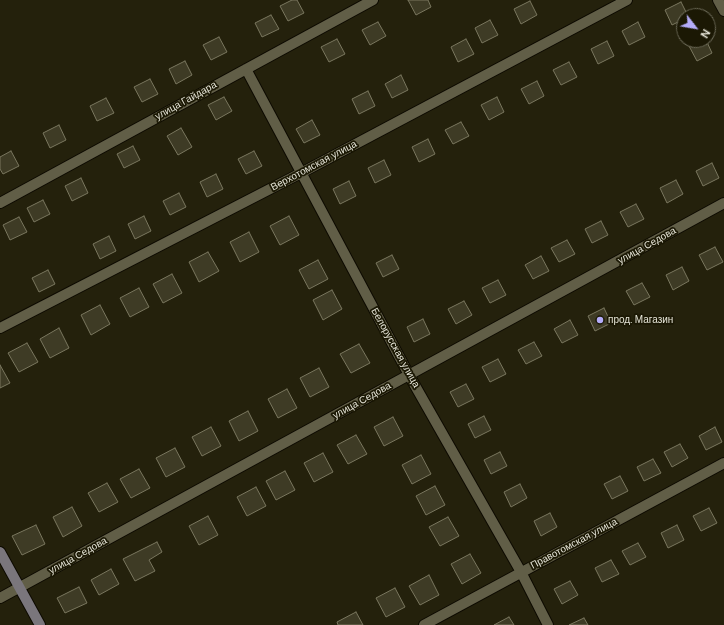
<!DOCTYPE html>
<html>
<head>
<meta charset="utf-8">
<style>
  body { margin:0 }
  #map { position:relative; width:724px; height:625px; overflow:hidden; background:#24210c; font-family:"DM Sans",sans-serif }
  canvas { display:block }
  .north { position:absolute; left:676px; top:8px; width:40px; height:40px; box-sizing:border-box; background:#1b1804; border:1px solid #6c6a58; border-radius:50%; rotate:121deg; font-size:11px; font-weight:700; line-height:16px; text-align:center; color:#e5e4d7 }
  .north::after { content:''; display:block; margin:auto; width:14px; height:18px; background:#b4acf9; clip-path:polygon(50% 0,100% 100%,50% 72%,0 100%) }
</style>
</head>
<body>
<div id="map">
<canvas width="724" height="625"></canvas>
<div class="north">N</div>
</div>
<script>
const ctx = document.querySelector('canvas').getContext('2d');
ctx.lineJoin = 'round';
function fillPath(path, color) {
  ctx.fillStyle = color;
  ctx.fill(path, 'evenodd');
}
function poly(rows) {
  const path = new Path2D();
  for (const r of rows) {
    path.moveTo(r[0], r[1]);
    for (let i = 2; i < r.length; i += 2) path.lineTo(r[i], r[i + 1]);
  }
  return path;
}
function stroke(path, color, width, dash) {
  ctx.strokeStyle = color;
  ctx.lineWidth = width;
  ctx.lineCap = dash ? 'butt' : 'round';
  ctx.setLineDash(dash || []);
  ctx.stroke(path);
}
function drawText(font, color, halo, rows, align = 'center') {
  ctx.font = font + ' "DM Sans",sans-serif';
  ctx.lineWidth = 3.5;
  ctx.setLineDash([]);
  ctx.textBaseline = 'middle';
  ctx.strokeStyle = halo;
  ctx.fillStyle = color;
  for (const [text, x, y, turn = 0] of rows) {
    ctx.save();
    ctx.translate(x, y);
    ctx.rotate((+turn || 0) * Math.PI / 180);
    ctx.textAlign = isNaN(turn) ? turn : align;
    if (halo) ctx.strokeText(text, 0, 0);
    ctx.fillText(text, 0, 0);
    ctx.restore();
  }
}
const building = poly([
  [292,0,297,0,304,13,288,21,280,6,292,0],
  [408,0,428,0,431,7,416,15,408,0],
  [530,1,537,15,521,24,514,9,530,1],
  [681,2,688,16,684,16,684,19,672,25,665,10,681,2],
  [271,15,279,29,262,37,255,23,271,15],
  [490,20,498,35,482,43,475,28,490,20],
  [378,22,386,36,370,45,362,30,378,22],
  [638,22,645,37,629,45,622,31,638,22],
  [219,37,227,52,211,60,203,45,219,37],
  [337,39,345,54,329,62,321,47,337,39],
  [466,39,474,54,458,62,451,47,466,39],
  [701,40,706,40,712,53,697,61,689,46,701,40],
  [607,41,614,56,598,64,591,49,607,41],
  [185,61,192,75,176,84,169,69,185,61],
  [569,62,577,77,561,85,553,70,569,62],
  [401,75,408,90,392,98,385,84,401,75],
  [150,79,158,94,142,102,134,87,150,79],
  [537,81,544,96,529,104,521,89,537,81],
  [368,91,375,106,359,114,352,99,368,91],
  [224,97,232,111,216,120,208,105,224,97],
  [497,97,504,112,489,120,481,105,497,97],
  [106,98,114,113,97,121,90,106,106,98],
  [312,120,320,135,304,143,296,129,312,120],
  [461,122,469,136,453,144,445,130,461,122],
  [59,125,66,140,50,148,43,133,59,125],
  [181,128,192,147,178,155,167,136,181,128],
  [428,139,435,154,419,162,412,147,428,139],
  [133,146,140,160,124,168,117,154,133,146],
  [11,151,19,166,3,174,0,169,0,157,11,151],
  [254,151,262,166,246,174,238,159,254,151],
  [384,160,391,175,375,183,368,168,384,160],
  [712,163,719,178,703,186,696,171,712,163],
  [216,174,223,189,207,197,200,182,216,174],
  [81,178,88,193,72,201,65,186,81,178],
  [676,180,683,194,667,203,660,188,676,180],
  [349,181,356,196,340,204,333,189,349,181],
  [179,193,186,207,170,215,163,201,179,193],
  [43,200,50,214,34,222,27,208,43,200],
  [636,204,644,219,628,227,620,212,636,204],
  [144,216,151,231,135,239,128,224,144,216],
  [289,216,299,235,280,245,270,226,289,216],
  [19,217,27,232,10,240,3,225,19,217],
  [601,221,608,235,592,243,585,229,601,221],
  [249,232,259,252,240,262,230,242,249,232],
  [109,236,116,251,100,259,93,244,109,236],
  [567,240,575,254,559,262,551,248,567,240],
  [715,247,723,262,707,270,699,255,715,247],
  [208,252,219,271,199,282,189,262,208,252],
  [392,255,399,269,383,277,376,263,392,255],
  [541,256,549,271,533,279,525,265,541,256],
  [318,260,328,279,309,289,299,270,318,260],
  [682,267,689,281,673,290,666,275,682,267],
  [48,270,55,284,39,292,32,278,48,270],
  [172,274,182,293,163,303,153,284,172,274],
  [498,280,506,295,490,303,482,288,498,280],
  [642,283,650,297,634,305,626,291,642,283],
  [139,288,149,307,130,317,120,298,139,288],
  [332,290,342,309,323,320,313,300,332,290],
  [464,301,472,315,456,324,448,309,464,301],
  [100,305,110,324,91,335,81,315,100,305],
  [604,308,611,323,595,331,588,316,604,308],
  [423,319,430,334,414,342,407,327,423,319],
  [570,320,578,335,562,343,554,329,570,320],
  [59,328,69,348,50,358,40,339,59,328],
  [534,342,542,356,526,364,518,350,534,342],
  [27,343,38,362,19,372,8,353,27,343],
  [359,344,370,363,351,373,340,354,359,344],
  [498,359,506,374,490,382,482,367,498,359],
  [0,365,10,383,0,388,0,365],
  [319,368,329,387,310,397,300,378,319,368],
  [466,384,474,399,458,407,450,392,466,384],
  [287,389,297,408,278,418,268,399,287,389],
  [248,411,258,431,239,441,229,421,248,411],
  [484,416,491,430,475,438,468,424,484,416],
  [393,417,403,436,384,446,374,427,393,417],
  [211,427,221,446,202,456,192,437,211,427],
  [715,427,722,442,706,450,699,436,715,427],
  [356,435,367,454,348,464,337,445,356,435],
  [680,444,688,458,672,467,664,452,680,444],
  [175,448,185,467,166,477,156,458,175,448],
  [500,452,507,466,491,474,484,460,500,452],
  [323,453,333,472,314,482,304,463,323,453],
  [421,455,431,474,412,484,402,465,421,455],
  [653,459,661,473,644,481,637,467,653,459],
  [139,469,150,488,131,498,120,479,139,469],
  [285,471,295,490,276,500,266,481,285,471],
  [620,476,628,491,612,499,604,484,620,476],
  [107,483,118,502,99,512,88,493,107,483],
  [520,484,527,498,511,507,504,492,520,484],
  [435,486,445,505,426,515,416,496,435,486],
  [256,487,266,506,247,516,237,497,256,487],
  [72,507,82,526,63,537,53,517,72,507],
  [709,508,717,523,701,531,693,516,709,508],
  [550,513,557,527,541,536,534,521,550,513],
  [208,516,218,535,199,545,189,526,208,516],
  [448,517,459,536,440,546,429,527,448,517],
  [36,525,45,544,22,555,12,536,36,525],
  [677,525,684,540,668,548,661,533,677,525],
  [157,542,162,552,149,560,155,571,135,581,123,559,157,542],
  [638,543,646,557,630,565,622,551,638,543],
  [470,554,481,573,462,584,451,564,470,554],
  [611,560,619,574,602,582,595,568,611,560],
  [111,569,119,584,99,595,91,580,111,569],
  [429,575,439,595,420,605,409,586,429,575],
  [570,581,578,595,562,604,554,589,570,581],
  [79,587,87,603,65,613,57,598,79,587],
  [395,588,405,607,386,617,376,598,395,588],
  [356,612,363,625,338,625,337,622,356,612],
  [509,617,514,625,494,625,509,617],
  [584,618,588,625,569,625,584,618]
]);
const street = poly([
  [718,0,724,11],
  [246,69,409,375,521,572,548,625],
  [0,203,373,0],
  [0,328,301,173,627,0],
  [0,598,724,203],
  [424,625,724,463]
]);
const secondary = poly([
  [0,552,40,625]
]);
const markers = [
  [600,320,4,"#b4acf9"]
];
const streetNames = [
  ["улица Гайдара",186,101,-29],
  ["Верхотомская улица",314,166,-28],
  ["улица Седова",647,246,-29],
  ["Белорусская улица",395,348,61],
  ["улица Седова",362,401,-29],
  ["Правотомская улица",574,544,-28],
  ["улица Седова",78,556,-29]
];
const poiNames = [
  ["прод. Магазин",608,320]
];
fillPath(building, '#3e3b25');
stroke(building, '#7a775f', 1);
stroke(street, '#0d0a00', 12);
stroke(secondary, '#0d0a00', 12);
stroke(street, '#615e47', 10);
stroke(secondary, '#7a767c', 10);
for (const [x, y, r, color] of markers) {
  const dot = new Path2D();
  dot.arc(x, y, r, 0, 2 * Math.PI);
  ctx.fillStyle = color;
  ctx.fill(dot);
  stroke(dot, '#1b1804', 1.5);
}
drawText('10px', '#e5e4d7', '#1b1804', streetNames);
drawText('10px', '#e5e4d7', '#1b1804', poiNames, 'left');
</script>
</body>
</html>
